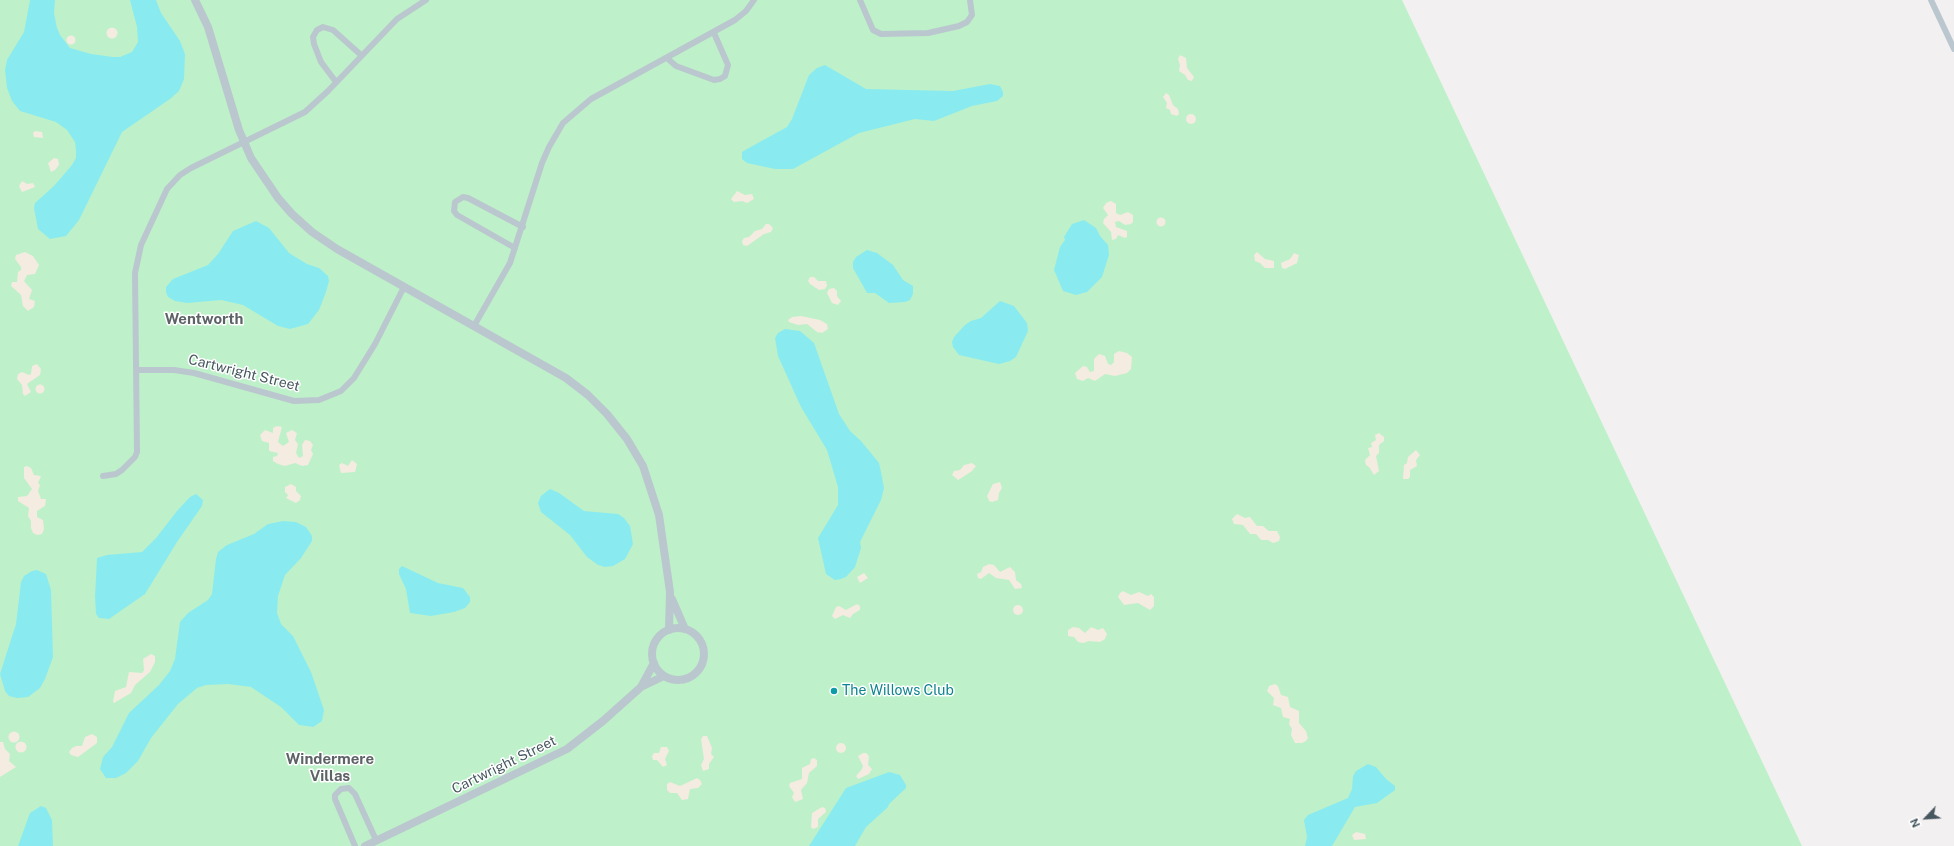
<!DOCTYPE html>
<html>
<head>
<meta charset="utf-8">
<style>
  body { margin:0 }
  #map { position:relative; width:1954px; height:846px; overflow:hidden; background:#f3f0f1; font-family:"Public Sans",sans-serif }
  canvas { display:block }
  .north { position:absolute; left:1906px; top:798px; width:40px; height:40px; -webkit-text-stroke:3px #fff; paint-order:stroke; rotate:245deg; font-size:11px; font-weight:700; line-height:16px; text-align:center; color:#47575f }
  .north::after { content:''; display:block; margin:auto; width:14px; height:18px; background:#47575f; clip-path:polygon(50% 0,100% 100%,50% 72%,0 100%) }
</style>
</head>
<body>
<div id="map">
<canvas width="1954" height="846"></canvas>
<div class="north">N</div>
</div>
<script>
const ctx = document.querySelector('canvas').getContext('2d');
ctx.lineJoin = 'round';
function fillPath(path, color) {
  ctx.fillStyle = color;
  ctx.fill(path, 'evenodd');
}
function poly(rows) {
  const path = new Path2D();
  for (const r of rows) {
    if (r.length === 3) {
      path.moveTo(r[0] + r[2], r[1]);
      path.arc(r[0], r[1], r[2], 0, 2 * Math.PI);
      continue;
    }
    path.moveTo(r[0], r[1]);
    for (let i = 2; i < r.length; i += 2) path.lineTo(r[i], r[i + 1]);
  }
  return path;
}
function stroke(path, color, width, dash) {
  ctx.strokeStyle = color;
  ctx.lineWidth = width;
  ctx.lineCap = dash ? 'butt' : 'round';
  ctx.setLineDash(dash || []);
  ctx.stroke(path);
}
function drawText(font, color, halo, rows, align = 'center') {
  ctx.font = font + ' "Public Sans",sans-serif';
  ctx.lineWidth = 3;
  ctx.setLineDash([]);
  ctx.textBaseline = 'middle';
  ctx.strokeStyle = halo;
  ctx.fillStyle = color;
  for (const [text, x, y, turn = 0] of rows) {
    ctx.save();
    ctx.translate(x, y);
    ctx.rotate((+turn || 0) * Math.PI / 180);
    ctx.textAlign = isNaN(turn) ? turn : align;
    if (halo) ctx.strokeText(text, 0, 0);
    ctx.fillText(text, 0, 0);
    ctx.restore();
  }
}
const green = poly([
  [0,0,1402,0,1802,846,0,846]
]);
const sand = poly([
  [112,33,5.5],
  [71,40,4.5],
  [1180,55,1186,58,1187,68,1194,77,1192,81,1188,80,1185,75,1179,71,1180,65,1178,59],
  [1166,93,1169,95,1173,105,1178,109,1179,114,1177,116,1171,114,1170,110,1166,108,1167,103,1163,97],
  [1191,119,5],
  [35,131,42,132,43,138,34,137,33,133],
  [54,158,58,159,59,165,55,170,51,172,48,163],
  [22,181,27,184,33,183,35,187,22,192,19,186],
  [737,191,745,195,752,194,754,199,747,203,742,201,734,202,731,199],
  [1111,201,1116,204,1116,213,1120,215,1128,212,1133,215,1133,222,1131,224,1125,225,1119,221,1115,222,1116,227,1127,231,1127,237,1125,238,1118,235,1116,239,1112,240,1111,232,1103,223,1104,219,1108,215,1103,208,1106,203],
  [1161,222,4.5],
  [766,224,769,224,773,228,771,232,764,234,747,246,743,245,742,241,744,238,749,237,755,231,762,229],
  [25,252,33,256,39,265,35,274,27,275,24,281,32,290,29,299,35,301,34,307,28,311,23,306,21,295,11,286,12,282,17,282,18,272,21,270,21,267,15,259,16,255],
  [1257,252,1265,259,1274,261,1274,268,1265,268,1260,263,1255,261,1254,255],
  [1294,253,1299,255,1297,263,1285,269,1282,268,1281,263,1290,259],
  [810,277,814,277,818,281,826,281,827,286,825,289,819,290,810,284,808,281],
  [834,288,837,291,837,296,841,301,838,305,832,303,827,293,829,289],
  [792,317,801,316,820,320,827,324,828,329,822,333,817,332,807,324,798,325,789,322,788,320],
  [1119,351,1127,353,1132,357,1131,369,1127,373,1115,376,1105,374,1095,381,1088,378,1083,381,1077,379,1075,373,1083,366,1087,367,1090,372,1094,371,1094,359,1099,354,1105,356,1108,364,1111,365,1114,362,1114,354],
  [37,364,41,369,40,375,27,384,31,392,25,396,23,394,22,385,17,379,18,374,22,372,29,375,31,374,32,366],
  [40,389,4.5],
  [277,426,282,427,278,442,283,446,289,442,286,433,292,430,297,433,295,440,298,444,296,453,299,458,303,456,302,445,305,440,310,441,313,445,311,450,313,454,308,465,302,466,295,463,285,466,278,464,273,461,273,457,277,456,278,453,269,451,269,443,262,441,260,435,265,430,273,433,273,428],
  [1379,433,1384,437,1384,441,1379,445,1379,453,1376,456,1379,471,1374,475,1369,467,1366,465,1365,460,1370,455,1368,448,1372,447,1371,443,1376,440,1375,435],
  [1416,450,1420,455,1416,460,1417,466,1410,470,1410,477,1408,479,1403,479,1404,465,1407,463,1408,457],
  [352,460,357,464,355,472,341,473,339,465,342,463,348,466],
  [972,463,976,466,972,471,963,477,958,480,952,475,954,471,960,470,964,465],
  [27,466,31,468,34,475,41,476,38,483,40,485,38,491,41,499,46,499,45,506,37,511,37,517,43,520,44,529,42,534,37,535,33,533,31,528,31,521,28,516,29,508,18,501,18,497,27,496,32,489,24,478,24,467],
  [1000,482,1002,488,999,493,998,500,992,502,989,501,987,496,993,484],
  [291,484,296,487,296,491,301,496,300,500,296,503,286,498,288,495,285,492,285,487],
  [1237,514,1245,518,1250,517,1257,526,1263,526,1269,531,1277,531,1280,537,1279,541,1273,543,1268,540,1261,540,1256,534,1250,534,1243,525,1234,524,1232,519],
  [989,564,994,565,1000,572,1010,567,1015,572,1016,580,1021,584,1022,588,1015,589,1009,580,996,578,989,573,981,579,978,578,977,574,981,572,983,567],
  [864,573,868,578,860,583,857,577],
  [1123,591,1131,595,1139,592,1148,596,1151,594,1154,597,1154,606,1150,610,1138,603,1124,605,1118,597,1120,593],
  [857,604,860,606,860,610,853,614,850,618,843,615,835,619,832,616,836,607,839,606,846,610],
  [1018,610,5],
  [1073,627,1079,628,1085,633,1091,627,1098,630,1103,628,1107,634,1105,639,1100,642,1089,641,1083,643,1078,642,1074,637,1068,636,1068,630],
  [151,654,155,656,155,662,150,672,135,685,131,693,114,703,113,702,115,691,126,687,129,672,142,673,144,670,143,659],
  [1275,684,1278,686,1281,695,1288,697,1290,707,1299,711,1299,723,1306,731,1308,738,1306,741,1302,743,1295,743,1291,735,1292,729,1289,724,1290,719,1283,717,1281,708,1273,705,1274,698,1267,691,1269,686],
  [14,737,5.5],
  [92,734,97,737,97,743,78,757,71,755,69,752,72,748,76,746,82,746,85,737],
  [703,736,707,736,712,748,711,754,714,757,709,764,709,769,703,771,701,765,704,759,701,739],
  [21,747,5.5],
  [0,742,3,742,5,749,10,754,9,761,16,767,0,777],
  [841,748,5],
  [661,747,667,747,669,751,665,759,667,765,663,767,657,760,653,760,652,756,654,753,659,753],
  [863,753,866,753,869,756,868,765,872,769,869,774,858,779,856,776,862,769,863,766,858,756],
  [814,758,817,760,817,766,809,773,807,783,801,790,803,799,795,802,792,797,794,793,789,786,790,783,802,779,802,768,810,764,811,759],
  [697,778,700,780,702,784,698,788,690,789,688,799,682,800,677,793,670,793,667,790,667,784,670,782,680,786],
  [822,807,825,808,826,812,818,819,818,827,813,829,811,827,812,813],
  [1356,832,1365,834,1366,839,1354,840,1352,835]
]);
const water = poly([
  [30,0,55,0,54,13,57,28,60,35,70,48,91,54,113,57,120,57,132,52,138,42,137,27,130,0,156,0,161,13,180,41,185,54,184,79,179,91,170,99,122,132,79,220,66,236,50,239,38,229,34,208,35,203,54,186,72,165,76,158,76,150,75,142,67,130,56,122,20,111,12,101,7,88,5,70,7,60,24,32],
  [825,65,866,89,953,91,990,84,1000,86,1003,92,1003,96,997,101,972,106,934,121,915,119,859,133,793,169,775,169,747,163,742,159,742,152,747,149,787,127,792,119,809,75,817,68],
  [1084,220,1096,228,1100,236,1108,245,1109,255,1102,277,1087,292,1076,295,1063,291,1054,270,1060,247,1065,240,1064,237,1072,224],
  [256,221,269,228,289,253,307,264,319,268,328,276,329,281,326,292,319,310,308,324,290,329,278,326,243,305,221,300,187,303,175,301,168,297,166,292,166,287,173,279,208,265,218,254,233,231],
  [867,250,877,253,893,265,903,280,913,286,913,294,910,300,905,302,889,303,875,293,867,293,853,268,853,262,856,257],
  [1000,301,1014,306,1027,323,1028,331,1016,357,1010,361,999,364,959,355,953,347,952,342,954,337,965,325,971,321,981,318],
  [785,329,800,331,814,343,839,414,850,431,861,441,879,463,881,472,884,488,881,500,860,542,861,548,855,567,846,577,841,579,835,580,826,574,818,538,838,505,838,487,827,450,801,407,778,356,775,338,778,333],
  [550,489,559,493,584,511,618,514,624,518,630,526,633,544,625,559,613,566,605,567,598,565,587,557,570,535,541,512,538,503,541,496],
  [196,494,203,500,202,506,177,542,145,594,109,619,99,618,96,614,95,597,97,558,107,555,142,552,156,538,177,511,190,497],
  [283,521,296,522,306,527,312,536,312,541,301,558,285,575,278,596,277,613,281,624,293,636,311,672,324,710,322,721,313,727,299,725,281,707,251,687,228,684,206,685,197,688,178,704,151,738,138,761,126,773,116,778,106,778,100,769,103,757,112,747,129,713,159,685,170,671,175,659,180,622,188,613,208,600,212,594,216,559,218,552,227,545,254,534,268,524],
  [402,566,438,583,463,588,470,597,470,602,465,608,454,612,431,616,410,613,406,589,399,574,399,569],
  [37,570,46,574,51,590,53,657,45,679,40,688,28,697,17,698,9,696,5,691,0,674,16,624,21,582,24,576,32,571],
  [1368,764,1376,767,1386,779,1395,786,1395,790,1377,803,1355,807,1332,846,1305,846,1307,837,1304,820,1308,815,1348,798,1352,789,1353,776,1356,771],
  [889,772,900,775,906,785,906,788,889,804,888,807,866,827,855,846,809,846,846,788],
  [41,806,46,808,52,820,53,846,18,846,30,813]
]);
const minor = poly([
  [860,0,873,30,881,34,928,33,959,26,967,22,972,15,970,0],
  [1931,0,1954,49],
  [667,58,676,66,714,80,720,79,725,76,728,65,714,33],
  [336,82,321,62,314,44,313,37,317,30,323,27,333,30,361,55],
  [515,248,457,215,454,211,455,202,463,197,468,198,523,227],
  [474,326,510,263,542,163,549,147,563,123,591,99,735,20,746,11,754,0],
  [136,370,174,370,194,373,294,401,319,400,341,391,354,378,375,344,404,287],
  [103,476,116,474,122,470,135,457,137,452,135,273,141,245,167,189,180,175,191,168,305,112,328,91,397,19,426,0],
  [355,846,335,799,335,795,341,789,349,788,355,794,376,840]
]);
const tertiary = poly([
  [195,0,208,27,239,130,251,158,278,198,292,214,312,232,337,249,566,378,588,395,607,414,627,439,643,466,659,515,670,592,669,630],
  [672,599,685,629],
  [678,654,26],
  [641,687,664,676],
  [365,846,567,749,603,721,641,687,654,663]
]);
const markers = [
  [834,691,4,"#0f9aa8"]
];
const streetNames = [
  ["Cartwright Street",244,373,14],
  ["Cartwright Street",504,765,-26]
];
const cultureNames = [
  ["The Willows Club",842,691]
];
const neighbourhoodNames = [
  ["Wentworth",204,319],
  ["Windermere",330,759],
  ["Villas",330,776]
];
fillPath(green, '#bef1c9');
fillPath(sand, '#f4ebe1');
fillPath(water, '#89ebf0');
stroke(minor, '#bbc7ce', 6);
stroke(tertiary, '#bbc7ce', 8);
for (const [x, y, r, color] of markers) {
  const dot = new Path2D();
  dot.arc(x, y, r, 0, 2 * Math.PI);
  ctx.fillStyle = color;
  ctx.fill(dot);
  stroke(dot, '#fff', 1.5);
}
drawText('14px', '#47575f', '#fff', streetNames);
drawText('14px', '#0d838f', '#fff', cultureNames, 'left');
drawText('bold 15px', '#5c6266', '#fff', neighbourhoodNames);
</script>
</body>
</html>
